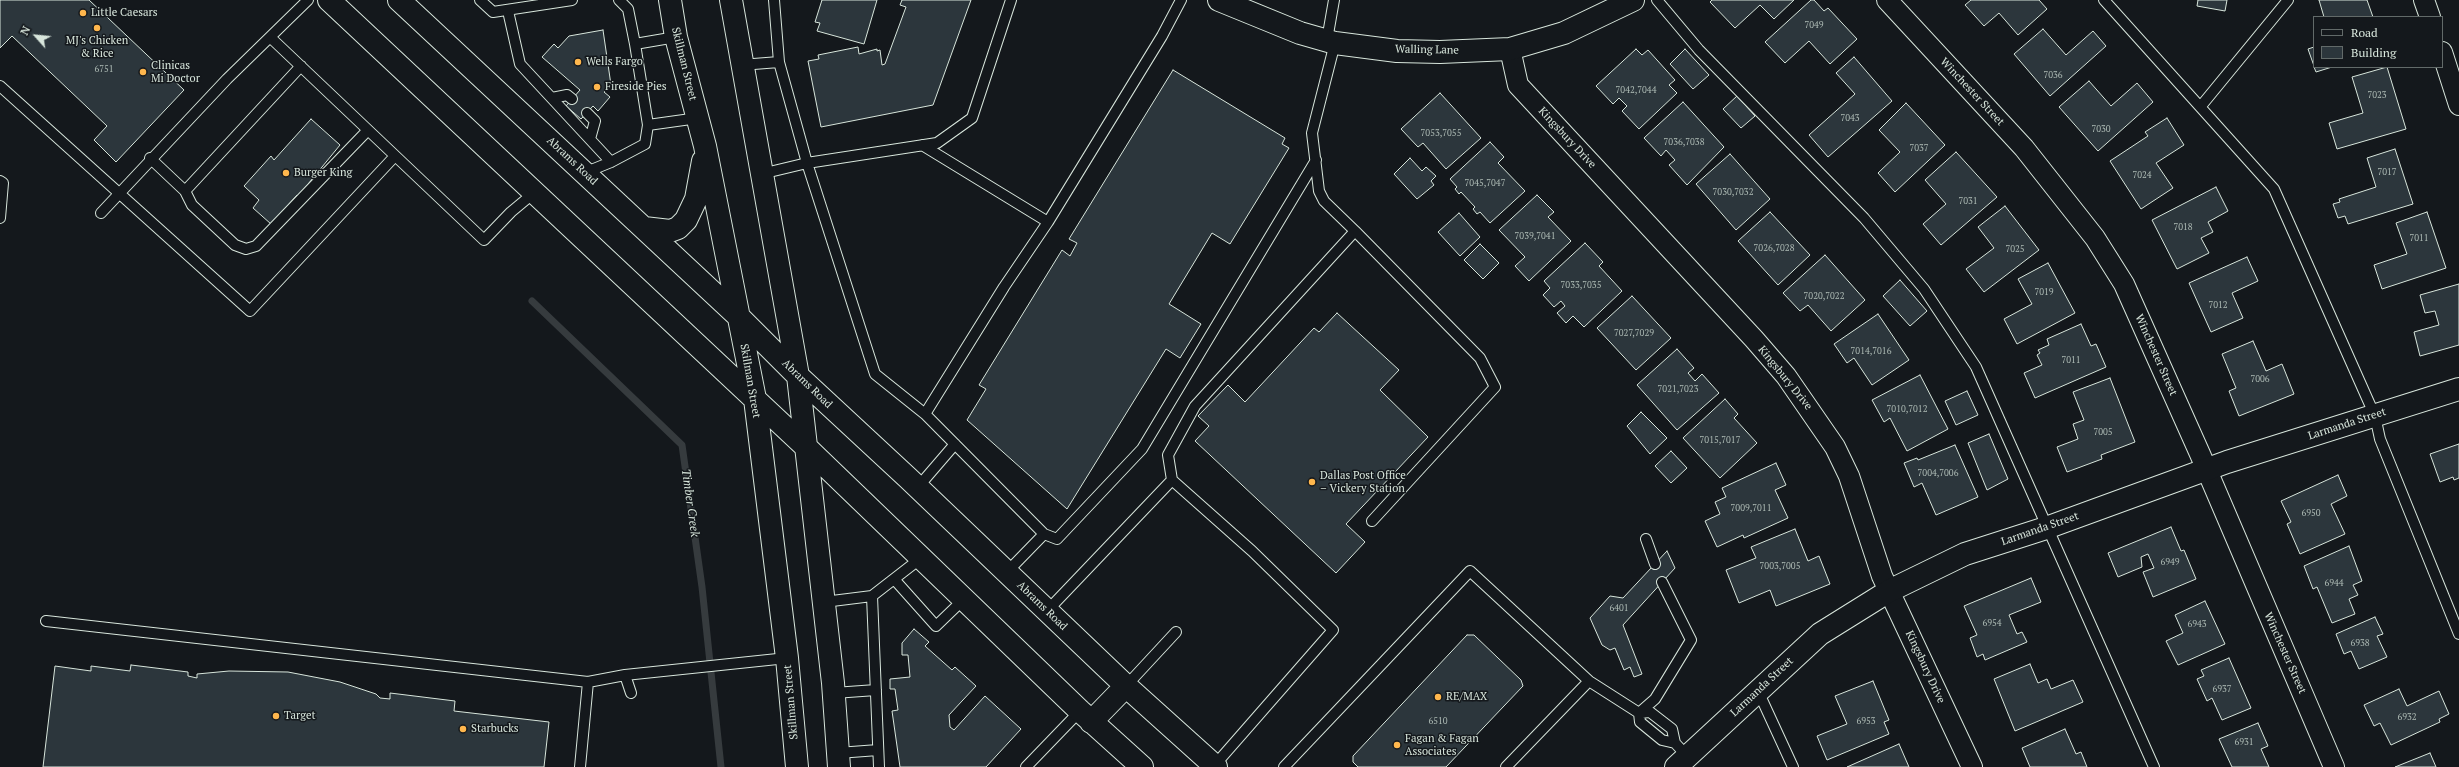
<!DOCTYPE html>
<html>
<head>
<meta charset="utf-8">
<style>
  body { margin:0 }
  #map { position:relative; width:2459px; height:767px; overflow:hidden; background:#14181c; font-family:"PT Serif",serif }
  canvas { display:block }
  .legend { position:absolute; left:2313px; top:16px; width:130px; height:52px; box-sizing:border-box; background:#14181c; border:1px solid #626a69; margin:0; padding:5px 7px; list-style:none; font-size:12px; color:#d8e6dc }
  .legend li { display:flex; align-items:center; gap:8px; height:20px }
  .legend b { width:20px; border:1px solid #626a69 }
  .north { position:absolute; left:16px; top:16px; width:40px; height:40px; -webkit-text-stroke:3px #14181c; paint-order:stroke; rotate:297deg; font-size:11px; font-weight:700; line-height:16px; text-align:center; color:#d8e6dc }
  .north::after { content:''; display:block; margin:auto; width:14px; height:18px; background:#d8e6dc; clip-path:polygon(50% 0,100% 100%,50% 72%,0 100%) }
</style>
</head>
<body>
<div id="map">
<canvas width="2459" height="767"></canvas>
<ul class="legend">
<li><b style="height:5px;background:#14181c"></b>Road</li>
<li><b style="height:11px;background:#2c363c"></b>Building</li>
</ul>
<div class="north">N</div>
</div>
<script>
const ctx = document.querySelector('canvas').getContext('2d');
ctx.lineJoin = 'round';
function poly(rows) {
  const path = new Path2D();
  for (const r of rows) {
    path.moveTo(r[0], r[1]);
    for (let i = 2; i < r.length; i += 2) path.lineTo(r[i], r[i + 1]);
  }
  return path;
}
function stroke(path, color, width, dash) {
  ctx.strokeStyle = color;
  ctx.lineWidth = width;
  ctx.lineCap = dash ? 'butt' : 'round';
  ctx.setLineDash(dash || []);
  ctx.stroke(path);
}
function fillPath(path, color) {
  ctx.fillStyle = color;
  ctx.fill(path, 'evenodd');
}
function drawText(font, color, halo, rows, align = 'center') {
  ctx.font = font + ' "PT Serif",serif';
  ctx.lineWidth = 3;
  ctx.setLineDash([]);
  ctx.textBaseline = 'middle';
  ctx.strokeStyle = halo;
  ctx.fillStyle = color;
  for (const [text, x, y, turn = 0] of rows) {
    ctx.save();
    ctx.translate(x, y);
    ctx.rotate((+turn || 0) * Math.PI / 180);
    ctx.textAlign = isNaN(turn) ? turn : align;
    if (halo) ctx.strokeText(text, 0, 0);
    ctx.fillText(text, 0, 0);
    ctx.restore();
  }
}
const stream = poly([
  [532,301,682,445,702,587,721,767]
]);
const building = poly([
  [0,0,89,0,184,90,116,162,94,140,107,126,12,36,0,48,0,0],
  [822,0,877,0,864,44,817,31,820,23,815,22,822,0],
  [902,0,971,0,933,105,821,127,808,61,819,59,818,55,858,47,859,54,877,49,877,51,880,50,882,65,885,64,906,7,900,5,902,0],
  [1712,0,1794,0,1774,19,1760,5,1735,28,1710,2,1712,0],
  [1811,0,1814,0,1824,11,1828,8,1857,39,1830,64,1809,41,1785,63,1765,42,1811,0],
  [1971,0,2039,0,2047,9,2018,35,1999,13,1984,26,1965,5,1971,0],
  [2198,0,2227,0,2225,11,2197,6,2198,0],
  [2319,0,2367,0,2373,17,2324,17,2319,0],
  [2043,29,2066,55,2093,31,2106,46,2050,96,2014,54,2043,29],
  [603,30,611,85,604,92,610,97,598,111,593,106,581,119,566,106,580,90,542,57,554,44,558,48,569,36,603,30],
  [2314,47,2314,66,2308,49,2314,47],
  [1636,49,1642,55,1648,50,1675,80,1669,85,1677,93,1639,129,1622,111,1627,106,1619,98,1613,104,1596,86,1636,49],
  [1685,49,1709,75,1693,89,1670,64,1685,49],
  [1854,57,1892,101,1828,157,1809,135,1855,94,1836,73,1854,57],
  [2314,67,2332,67,2316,72,2314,67],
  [2387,67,2406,129,2337,149,2329,123,2363,113,2352,77,2387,67],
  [1173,70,1285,138,1282,144,1289,148,1230,244,1212,233,1169,304,1201,324,1180,358,1166,349,1067,509,967,420,986,389,979,385,1062,250,1070,256,1077,243,1069,239,1173,70],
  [2089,81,2111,106,2137,83,2153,102,2098,151,2059,107,2089,81],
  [1440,93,1481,138,1446,169,1423,143,1418,147,1401,129,1440,93],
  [1737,96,1755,116,1741,128,1723,109,1737,96],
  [1683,102,1724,147,1687,185,1669,165,1675,160,1666,150,1661,156,1644,138,1683,102],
  [1906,103,1945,145,1895,192,1878,173,1900,152,1879,130,1906,103],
  [2167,118,2184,145,2156,163,2173,188,2141,209,2110,161,2148,136,2145,132,2167,118],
  [311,119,340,145,304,189,307,190,300,198,297,195,271,224,253,208,259,200,244,186,271,156,274,160,311,119],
  [1490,142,1504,157,1498,163,1525,191,1490,223,1480,212,1477,214,1473,209,1475,207,1461,192,1459,194,1455,189,1457,187,1450,179,1490,142],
  [2395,149,2413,204,2348,224,2345,216,2338,218,2333,204,2340,202,2339,199,2376,187,2367,158,2395,149],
  [1956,152,1997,197,1941,245,1923,224,1946,204,1925,180,1956,152],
  [1730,154,1770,199,1736,230,1696,184,1730,154],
  [1410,158,1422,171,1426,167,1436,176,1431,181,1434,185,1417,199,1394,174,1410,158],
  [2216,187,2228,211,2208,222,2213,232,2201,238,2209,253,2177,269,2152,220,2216,187],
  [1537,195,1554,212,1548,217,1571,241,1529,281,1515,266,1525,257,1499,230,1537,195],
  [2005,206,2039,250,1984,292,1966,269,1994,248,1978,227,2005,206],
  [1770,212,1810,255,1778,285,1738,241,1770,212],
  [2427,212,2446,268,2382,289,2374,265,2407,254,2396,223,2427,212],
  [1459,213,1480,237,1460,256,1438,232,1459,213],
  [1585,243,1603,262,1599,266,1622,291,1584,327,1573,316,1566,323,1557,313,1565,306,1561,301,1554,307,1543,295,1550,288,1544,281,1585,243],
  [1480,244,1499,263,1483,279,1464,260,1480,244],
  [1825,255,1865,300,1831,331,1808,305,1800,311,1783,293,1825,255],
  [2247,257,2258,281,2232,293,2243,318,2211,332,2189,283,2247,257],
  [2048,263,2075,313,2017,344,2004,319,2032,304,2018,279,2048,263],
  [1900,280,1927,311,1910,326,1883,296,1900,280],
  [2459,284,2459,345,2420,356,2414,332,2439,325,2435,311,2425,313,2420,295,2459,284],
  [1632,296,1671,338,1636,370,1597,328,1632,296],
  [1337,313,1399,370,1380,390,1428,437,1346,524,1365,542,1336,573,1195,441,1209,426,1198,416,1228,385,1245,402,1314,328,1319,332,1337,313],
  [1878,314,1909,360,1872,385,1854,358,1847,363,1834,344,1878,314],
  [2081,324,2091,346,2096,344,2106,367,2035,398,2024,373,2042,365,2037,355,2040,353,2038,350,2049,345,2047,339,2081,324],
  [2253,341,2266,371,2282,364,2294,394,2239,416,2229,391,2236,388,2222,354,2253,341],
  [1677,349,1694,368,1688,373,1695,381,1702,374,1719,393,1677,430,1637,385,1677,349],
  [1920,375,1948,429,1907,451,1890,418,1884,422,1872,400,1920,375],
  [2110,378,2135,442,2101,455,2102,459,2067,472,2057,447,2078,439,2073,424,2084,420,2073,392,2110,378],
  [1967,391,1978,415,1956,425,1945,401,1967,391],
  [1725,399,1738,414,1734,418,1757,443,1720,478,1683,438,1725,399],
  [1641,412,1667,438,1650,454,1627,426,1641,412],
  [1989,434,2008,479,1987,490,1968,443,1989,434],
  [2459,444,2459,478,2454,480,2453,477,2440,482,2430,454,2459,444],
  [1955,445,1978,497,1936,515,1922,483,1914,487,1904,463,1917,458,1918,460,1955,445],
  [1671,451,1687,468,1671,483,1655,466,1671,451],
  [1776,463,1786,485,1775,490,1788,518,1744,538,1743,535,1717,547,1705,521,1720,514,1715,502,1726,497,1722,488,1776,463],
  [2338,475,2347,496,2331,504,2345,534,2300,554,2287,524,2291,522,2281,501,2338,475],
  [2171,527,2181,551,2184,550,2196,579,2153,597,2143,572,2154,568,2148,554,2141,557,2142,567,2118,577,2108,553,2171,527],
  [1795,529,1808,561,1819,556,1830,584,1776,606,1770,590,1739,603,1726,570,1756,558,1751,547,1795,529],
  [2349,546,2362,581,2353,585,2358,595,2349,599,2355,614,2332,623,2317,587,2313,589,2304,566,2349,546],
  [1667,551,1675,568,1623,625,1642,674,1634,677,1630,667,1624,670,1615,648,1610,650,1602,645,1590,618,1610,596,1623,598,1667,551],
  [2031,578,2041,602,2009,615,2017,634,2022,632,2027,642,1985,660,1983,654,1977,657,1970,638,1977,635,1964,606,2031,578],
  [2205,601,2225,644,2178,665,2166,641,2183,633,2175,615,2205,601],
  [2375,617,2383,634,2377,636,2387,657,2359,669,2351,651,2344,654,2336,634,2375,617],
  [914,629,929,642,925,646,952,670,955,667,976,686,949,715,950,727,954,730,985,696,1021,729,986,767,900,767,892,711,898,710,895,689,890,689,890,679,910,677,908,655,902,655,902,643,914,629],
  [1467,635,1474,635,1521,680,1523,686,1446,767,1358,767,1353,762,1353,756,1467,635],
  [2229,658,2251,708,2222,720,2212,698,2207,701,2197,679,2204,676,2201,670,2229,658],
  [2030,664,2038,683,2047,679,2051,689,2073,680,2083,702,2015,731,1994,679,2030,664],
  [131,665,188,672,188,676,197,678,197,674,229,671,288,672,340,682,376,694,380,698,390,699,390,693,455,701,454,711,549,722,544,767,43,767,55,666,91,671,91,666,130,671,131,665],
  [1873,681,1889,720,1884,722,1889,734,1827,760,1817,736,1847,724,1835,696,1873,681],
  [2399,689,2407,706,2439,691,2449,714,2439,719,2440,722,2391,745,2380,723,2374,726,2364,705,2399,689],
  [2258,723,2268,746,2261,749,2269,767,2232,767,2219,739,2258,723],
  [2065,729,2076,754,2081,752,2087,767,2030,767,2022,748,2065,729],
  [1899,744,1909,767,1847,767,1899,744],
  [2430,753,2436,767,2395,767,2430,753]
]);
const service = poly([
  [480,0,493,12,572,0],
  [1657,0,1699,50,1864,218,1924,289,1976,367,2154,767],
  [2104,0,2274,189,2375,416,2380,439,2459,634],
  [508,11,520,64,611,162],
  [271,38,484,240,511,212,535,192],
  [1327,40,1334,0],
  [635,44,676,37],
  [779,62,807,163,875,374,925,414,1004,287,1048,222,1162,36,1181,0],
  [741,65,779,62,774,0],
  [0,86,250,311,395,156],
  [552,98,567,95,572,99],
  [2201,106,2288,0],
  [587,113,595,121,590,139],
  [648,125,698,118],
  [922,145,1048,222],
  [150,158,185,191,301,66],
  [584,173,611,162,645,144,648,125,635,44,628,9,619,0],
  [761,174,807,163,937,143,972,118,1011,0],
  [0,181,3,183,0,218],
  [185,191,192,205,235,245,246,249,256,246,368,130],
  [101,213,227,79,308,0],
  [1355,231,1480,358,1495,387,1372,521],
  [925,414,1044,534,1057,539,1142,449,1316,160],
  [918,487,955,444],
  [1646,539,1655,564],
  [1007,572,1044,534],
  [894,579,936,626,964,599],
  [872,596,921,558],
  [824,602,872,596,879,767],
  [1047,611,1172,480],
  [46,621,588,682,625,675,787,658],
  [625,675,631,693],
  [1126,686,1176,632],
  [1758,691,1793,767],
  [834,693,876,690],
  [1639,713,1655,699,1691,640,1662,582],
  [1639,713,1640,722,1662,740,1675,743],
  [838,753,878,750],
  [1214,766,1333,630,1252,551,1172,480,1168,455,1195,406,1355,231,1324,201,1319,191,1312,133,1335,43],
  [580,767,588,682],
  [1026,767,1080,711],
  [1284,767,1470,571,1589,681,1639,713,1650,712,1672,729,1675,743,1688,757],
  [1506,767,1589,681]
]);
const minor = poly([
  [1887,0,2024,148,2095,238,2124,284,2200,454,2334,767],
  [2424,0,2430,17],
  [1510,49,1518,85,1754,339,1786,376,1835,447,1849,476,1882,576,1972,767],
  [2442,52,2459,105]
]);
const tertiary = poly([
  [1219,0,1300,33,1335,43,1397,51,1440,52,1510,49,1564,33,1633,0],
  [1676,767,1820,634,1889,591,1965,554,2046,528,2227,462,2459,389]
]);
const secondary = poly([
  [329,0,807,448,1080,711,1142,767],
  [399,0,739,317,798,376,908,478,1126,686,1216,767],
  [670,0,676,37,705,146,755,399,787,658,797,767],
  [731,0,798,376,833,683,839,767],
  [644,228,670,231,678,228,686,220,696,199,703,161],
  [1091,722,1126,686]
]);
const markers = [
  [83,13,4,"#ffb74d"],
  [97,28,4,"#ffb74d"],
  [578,62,4,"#ffb74d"],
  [143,72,4,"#ffb74d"],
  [597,87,4,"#ffb74d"],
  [286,173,4,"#ffb74d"],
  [1312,482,4,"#ffb74d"],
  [1438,697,4,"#ffb74d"],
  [276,716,4,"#ffb74d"],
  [463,729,4,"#ffb74d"],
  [1397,745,4,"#ffb74d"]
];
const numberNames = [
  ["7049",1814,25],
  ["6751",104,69],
  ["7036",2053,75],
  ["7042,7044",1636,90],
  ["7023",2377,95],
  ["7043",1850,118],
  ["7030",2101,129],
  ["7053,7055",1441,133],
  ["7036,7038",1684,142],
  ["7037",1919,148],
  ["7017",2387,172],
  ["7024",2142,175],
  ["7045,7047",1485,183],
  ["7030,7032",1733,192],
  ["7031",1968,201],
  ["7018",2183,227],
  ["7039,7041",1535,236],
  ["7011",2419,238],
  ["7026,7028",1774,248],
  ["7025",2015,249],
  ["7033,7035",1581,285],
  ["7019",2044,292],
  ["7020,7022",1824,296],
  ["7012",2218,305],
  ["7027,7029",1634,333],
  ["7014,7016",1871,351],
  ["7011",2071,360],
  ["7006",2260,379],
  ["7021,7023",1678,389],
  ["7010,7012",1907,409],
  ["7005",2103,432],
  ["7015,7017",1720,440],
  ["7004,7006",1938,473],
  ["7009,7011",1751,508],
  ["6950",2311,513],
  ["6949",2170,562],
  ["7003,7005",1780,566],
  ["6944",2334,583],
  ["6401",1619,608],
  ["6954",1992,623],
  ["6943",2197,624],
  ["6938",2360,643],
  ["6937",2222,689],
  ["6932",2407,717],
  ["6510",1438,721],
  ["6953",1866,721],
  ["6931",2244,742]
];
const poiNames = [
  ["Little Caesars",91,13],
  ["MJ's Chicken",97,41,"center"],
  ["& Rice",97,54,"center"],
  ["Wells Fargo",586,62],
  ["Clinicas",151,66],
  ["Mi Doctor",151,79],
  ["Fireside Pies",605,87],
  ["Burger King",294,173],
  ["Dallas Post Office",1320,476],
  ["– Vickery Station",1320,489],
  ["RE/MAX",1446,697],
  ["Target",284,716],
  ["Starbucks",471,729],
  ["Fagan & Fagan",1405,739],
  ["Associates",1405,752]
];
const streetNames = [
  ["Walling Lane",1427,50,1],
  ["Skillman Street",684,64,76],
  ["Winchester Street",1972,92,47],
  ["Kingsbury Drive",1567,138,47],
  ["Abrams Road",572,161,43],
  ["Winchester Street",2156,355,66],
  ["Kingsbury Drive",1785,378,51],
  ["Skillman Street",750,381,80],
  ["Abrams Road",807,384,44],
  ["Larmanda Street",2347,424,-18],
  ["Larmanda Street",2040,529,-19],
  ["Abrams Road",1042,606,44],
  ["Winchester Street",2285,653,66],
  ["Kingsbury Drive",1925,667,65],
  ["Larmanda Street",1762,687,-43],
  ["Skillman Street",791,702,-95]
];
const waterNames = [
  ["Timber Creek",690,503,82]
];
stroke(stream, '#363b3e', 7);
fillPath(building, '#2c363c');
stroke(building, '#d8e6dc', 1);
stroke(service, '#d8e6dc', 12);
stroke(minor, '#d8e6dc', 22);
stroke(tertiary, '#d8e6dc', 24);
stroke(secondary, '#d8e6dc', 24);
stroke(service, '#14181c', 10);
stroke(minor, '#14181c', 20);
stroke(tertiary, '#14181c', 22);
stroke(secondary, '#14181c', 22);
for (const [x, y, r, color] of markers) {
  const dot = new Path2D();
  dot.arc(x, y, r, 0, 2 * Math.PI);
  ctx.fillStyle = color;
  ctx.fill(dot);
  stroke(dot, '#14181c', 1.5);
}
drawText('9px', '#adbab4', null, numberNames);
drawText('11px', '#d8e6dc', '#14181c', poiNames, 'left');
drawText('11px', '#d8e6dc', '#14181c', streetNames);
drawText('italic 12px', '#d8e6dc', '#14181c', waterNames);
</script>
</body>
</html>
